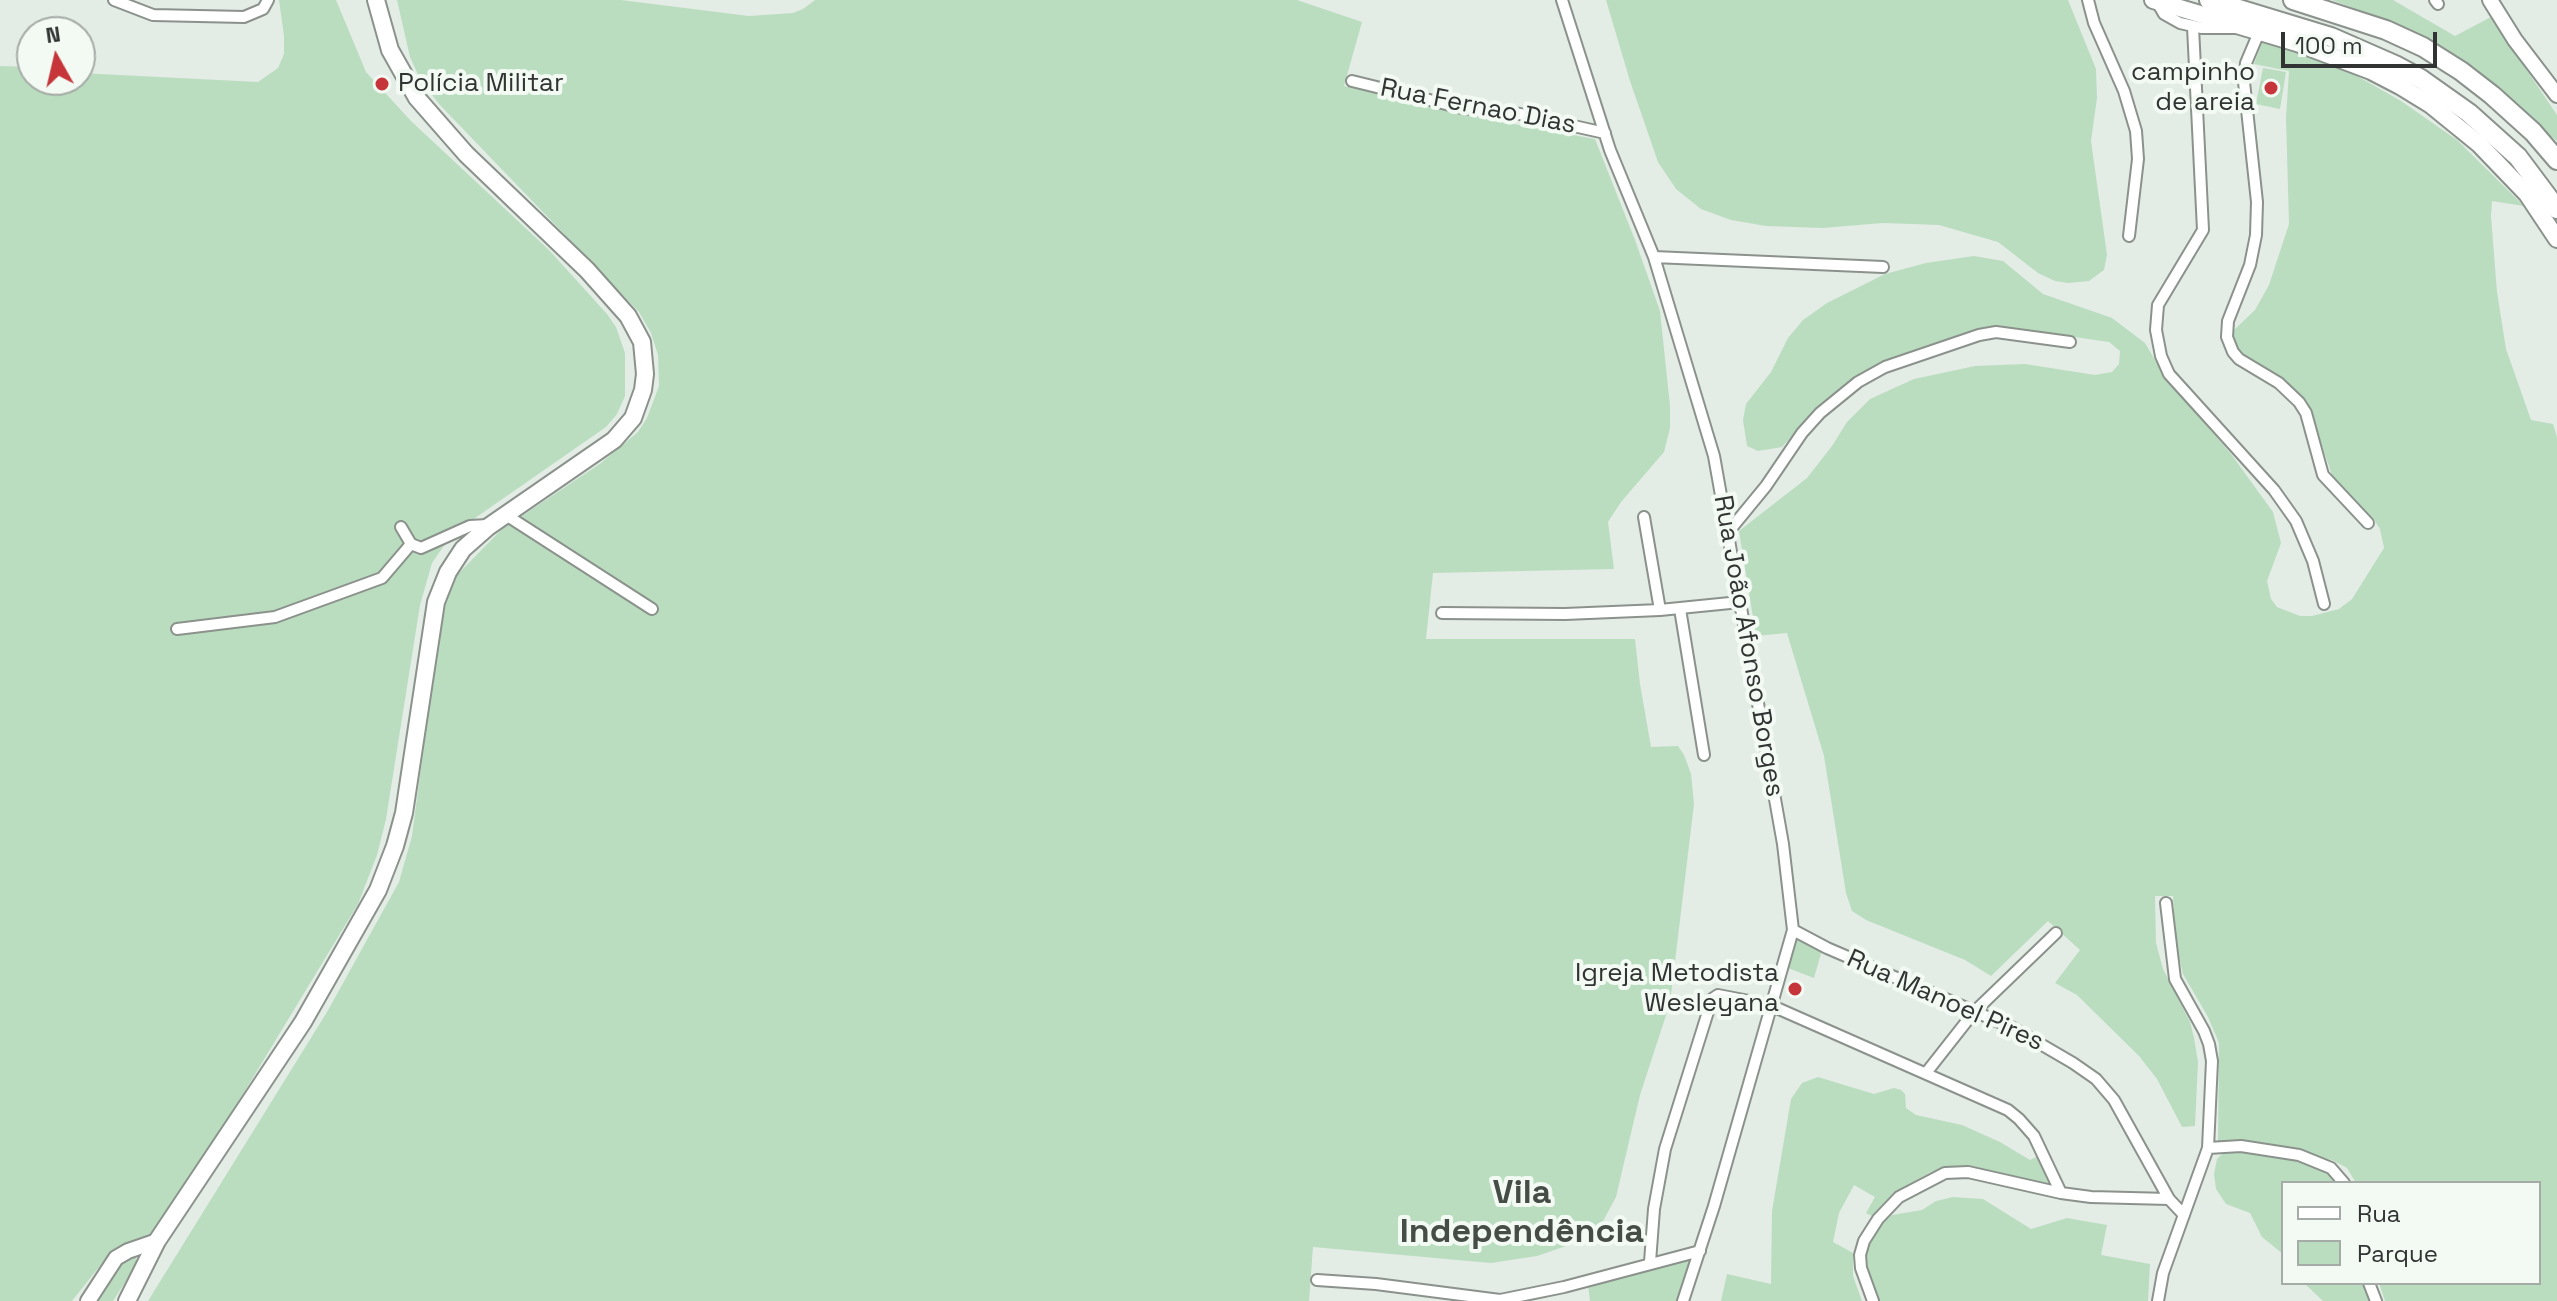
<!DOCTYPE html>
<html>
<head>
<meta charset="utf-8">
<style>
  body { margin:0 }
  #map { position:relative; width:2557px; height:1301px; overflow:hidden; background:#e4ece6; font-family:"Space Grotesk",sans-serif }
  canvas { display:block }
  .legend { position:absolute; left:2281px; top:1181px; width:260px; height:104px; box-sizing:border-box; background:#f2faf3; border:2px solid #a5aba6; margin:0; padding:10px 14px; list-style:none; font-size:24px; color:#313432 }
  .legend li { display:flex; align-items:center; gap:16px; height:40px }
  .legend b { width:40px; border:2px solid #a5aba6 }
  .north { position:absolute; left:16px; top:16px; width:80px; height:80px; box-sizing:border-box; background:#f2faf3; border:2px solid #a5aba6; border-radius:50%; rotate:352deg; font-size:22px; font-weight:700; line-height:32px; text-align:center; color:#313432 }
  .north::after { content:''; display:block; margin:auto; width:28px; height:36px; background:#c53539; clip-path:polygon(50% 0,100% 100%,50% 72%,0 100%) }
  .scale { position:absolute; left:2281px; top:32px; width:156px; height:36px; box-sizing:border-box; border:4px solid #313432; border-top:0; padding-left:10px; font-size:24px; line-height:28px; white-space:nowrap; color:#313432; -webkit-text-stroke:6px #f2faf3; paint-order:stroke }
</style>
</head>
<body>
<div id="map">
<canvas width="2557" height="1301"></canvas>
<ul class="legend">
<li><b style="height:10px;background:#fff"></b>Rua</li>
<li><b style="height:22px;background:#baddc0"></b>Parque</li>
</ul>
<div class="north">N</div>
<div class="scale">100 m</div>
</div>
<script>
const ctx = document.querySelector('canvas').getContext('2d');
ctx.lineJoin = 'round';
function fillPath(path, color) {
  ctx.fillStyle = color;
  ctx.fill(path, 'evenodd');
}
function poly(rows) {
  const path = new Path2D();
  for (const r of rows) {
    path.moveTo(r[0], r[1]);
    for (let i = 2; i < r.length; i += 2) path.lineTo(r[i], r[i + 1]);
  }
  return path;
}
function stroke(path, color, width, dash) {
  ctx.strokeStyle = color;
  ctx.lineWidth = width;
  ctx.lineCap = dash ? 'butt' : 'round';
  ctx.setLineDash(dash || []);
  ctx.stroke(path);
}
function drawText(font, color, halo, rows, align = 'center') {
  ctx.font = font + ' "Space Grotesk",sans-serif';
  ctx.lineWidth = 8;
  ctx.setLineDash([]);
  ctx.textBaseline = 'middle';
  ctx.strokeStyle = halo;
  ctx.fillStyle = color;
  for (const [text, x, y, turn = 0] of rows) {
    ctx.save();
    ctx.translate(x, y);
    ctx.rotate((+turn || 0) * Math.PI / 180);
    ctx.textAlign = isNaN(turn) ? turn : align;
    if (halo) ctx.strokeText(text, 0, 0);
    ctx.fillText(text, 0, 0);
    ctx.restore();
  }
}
const green = poly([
  [279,0,336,0,366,72,411,121,549,250,607,314,616,327,625,353,625,396,617,414,606,427,465,525,443,547,432,563,420,605,386,819,377,855,358,904,243,1094,151,1236,122,1245,110,1253,72,1301,0,1301,0,66,32,67,32,80,80,80,80,73,258,82,278,68,284,54,284,36],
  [397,0,621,0,749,16,793,13,803,9,815,0,1297,0,1362,22,1344,86,1487,119,1595,139,1635,240,1660,311,1670,406,1670,428,1664,452,1621,502,1608,522,1614,569,1433,573,1426,639,1635,639,1640,684,1651,747,1678,746,1684,755,1691,774,1694,804,1670,1003,1640,1095,1616,1197,1602,1223,1584,1237,1566,1246,1537,1256,1491,1263,1313,1247,1309,1301,148,1301,327,1012,399,882,412,836,441,616,447,594,457,575,501,530,601,463,638,432,647,418,659,386,658,355,651,333,639,312,439,104,420,79,410,57],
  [1606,0,2068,0,2096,69,2097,98,2091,141,2107,255,2104,270,2089,281,2068,283,2055,281,2038,273,1998,242,1939,225,1883,223,1822,228,1766,226,1731,220,1701,209,1676,189,1658,162,1630,81],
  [2332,0,2393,0,2455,36,2491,17,2557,115,2557,141,2437,48,2395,24],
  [2264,38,2336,64,2401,101,2457,140,2524,206,2492,201,2491,216,2497,292,2506,349,2531,420,2553,424,2557,437,2557,1301,2385,1301,2379,1283,2539,1283,2539,1183,2356,1183,2347,1168,2332,1160,2246,1143,2218,1142,2219,1043,2208,1017,2183,974,2176,944,2173,896,2155,896,2156,943,2163,969,2190,1022,2194,1038,2198,1062,2195,1126,2182,1127,2157,1079,2139,1056,2077,995,2055,983,2080,950,2048,921,1991,976,1965,960,1866,920,1852,911,1846,893,1824,756,1787,633,1756,636,1739,531,1807,478,1832,446,1847,422,1870,399,1914,379,1975,366,2025,364,2095,375,2112,372,2119,364,2120,351,2109,342,2019,329,1982,330,1896,356,1863,372,1822,404,1782,447,1758,451,1747,446,1743,420,1746,404,1771,372,1788,338,1803,320,1827,303,1885,274,1926,263,1974,256,2003,261,2043,294,2112,318,2145,343,2166,379,2231,454,2273,512,2281,543,2267,581,2271,599,2277,607,2300,616,2312,616,2339,609,2352,599,2384,548,2380,529,2373,518,2340,489,2332,475,2307,402,2283,379,2239,355,2232,339,2234,330,2255,310,2269,285,2289,224,2286,118,2289,71,2254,64],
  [2263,68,2286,72,2280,109,2256,104],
  [1797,938,1822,950,1814,978,1788,968],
  [1818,1077,1874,1094,1894,1088,1901,1090,1905,1094,1906,1108,1916,1115,1962,1125,2000,1142,2030,1160,2040,1155,2054,1186,1977,1168,1951,1166,1931,1172,1904,1187,1887,1200,1874,1217,1866,1213,1875,1197,1854,1185,1839,1213,1833,1242,1853,1253,1853,1276,1862,1301,1721,1301,1727,1274,1771,1284,1772,1211,1791,1099,1802,1083],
  [2239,1150,2312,1163,2329,1173,2339,1183,2283,1183,2283,1254,2262,1237,2250,1213,2226,1204,2216,1189,2214,1174,2217,1159,2224,1152],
  [1953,1197,1983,1199,2031,1229,2067,1218,2107,1225,2101,1255,2150,1264,2148,1301,1878,1301,1867,1280,1864,1252,1866,1244,1883,1221,1892,1215,1922,1210,1936,1201],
  [1691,1256,1677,1301,1590,1301,1588,1285],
  [131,1258,135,1257,138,1262,113,1301,93,1301,116,1267],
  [2304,1283,2364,1283,2371,1301,2323,1301]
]);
const street = poly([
  [114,0,153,15,244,17,263,9,268,0],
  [1562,0,1610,150,1654,257,1714,456,1783,844,1793,930,1714,1206,1683,1301],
  [2088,0,2094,23,2124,91,2136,131,2138,159,2129,236],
  [2435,0,2438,4],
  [2157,2,2164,14,2180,23,2202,28,2236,28],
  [2193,27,2203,230,2158,305,2156,330,2161,356,2169,374,2274,490,2296,521,2313,561,2324,604],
  [2260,30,2246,63,2244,82,2257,202,2256,235,2250,265,2228,321,2227,337,2233,352,2239,359,2279,383,2299,402,2306,413,2323,475,2368,523],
  [1352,81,1462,108,1520,114,1605,133],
  [1654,257,1883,267],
  [506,515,652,609],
  [1644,517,1660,610],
  [401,527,411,544,421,548,470,526,488,525],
  [1729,531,1766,486,1802,433,1820,413,1858,382,1885,367,1979,335,1996,332,2070,342],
  [1680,609,1704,755],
  [1442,613,1565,614,1660,610,1740,602],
  [177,629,275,617,382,578,411,544],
  [1793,930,1827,948,2013,1028,2073,1063,2096,1079,2114,1100,2169,1199],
  [1926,1073,1974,1012,2056,933],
  [2208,1148,2241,1146,2299,1155,2331,1168,2344,1183],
  [1650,1262,1654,1209,1665,1149,1712,999,1718,995,1770,1005,2008,1110,2019,1119,2034,1136,2061,1193],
  [1317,1280,1376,1284,1500,1300,1564,1287,1700,1251],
  [2369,1283,2376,1301],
  [1873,1301,1861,1268,1860,1255,1864,1241,1878,1219,1899,1197,1945,1173,1968,1172,2061,1193,2091,1197,2169,1199,2184,1215],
  [2158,1301,2163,1273,2208,1148,2212,1061,2209,1044,2204,1031,2175,979,2166,903]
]);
const secondary = poly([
  [2490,0,2515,40,2557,95],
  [88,1301,116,1258,128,1251,157,1241]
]);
const primary = poly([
  [2153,0,2297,43,2371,71,2400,86,2431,105,2479,144,2527,194,2557,239],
  [127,1301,157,1241,303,1022,378,890,395,846,404,813,436,602,448,572,463,549,488,527,614,440,633,418,643,390,645,374,642,342,628,316,587,270,466,154,417,98,390,50,376,0]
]);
const highway = poly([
  [2209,0,2331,37,2395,65,2421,79,2469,113,2518,157,2557,209],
  [2293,0,2386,30,2423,47,2461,71,2492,95,2533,132,2557,160]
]);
const markers = [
  [382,84,8,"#c53539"],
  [2271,88,8,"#c53539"],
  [1795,989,8,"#c53539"]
];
const poiNames = [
  ["campinho",2255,73],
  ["de areia",2255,103],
  ["Polícia Militar",398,84,"left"],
  ["Igreja Metodista",1779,974],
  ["Wesleyana",1779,1004]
];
const streetNames = [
  ["Rua Fernao Dias",1478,107,11],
  ["Rua João Afonso Borges",1748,646,80],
  ["Rua Manoel Pires",1945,1001,24]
];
const districtNames = [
  ["Vila",1522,1194],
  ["Independência",1522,1233]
];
fillPath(green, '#baddc0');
stroke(street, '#8b928c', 14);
stroke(secondary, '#8b928c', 18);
stroke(primary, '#8b928c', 20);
stroke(highway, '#8b928c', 22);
stroke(street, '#fff', 10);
stroke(secondary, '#fff', 14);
stroke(primary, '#fff', 16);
stroke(highway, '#fff', 18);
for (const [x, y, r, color] of markers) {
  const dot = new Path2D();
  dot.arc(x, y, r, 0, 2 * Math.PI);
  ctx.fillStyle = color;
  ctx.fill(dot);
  stroke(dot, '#f2faf3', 3);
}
drawText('26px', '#313432', '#f2faf3', poiNames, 'right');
drawText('26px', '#313432', '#f2faf3', streetNames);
drawText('bold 34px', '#464d47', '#f2faf3', districtNames);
</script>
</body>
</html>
